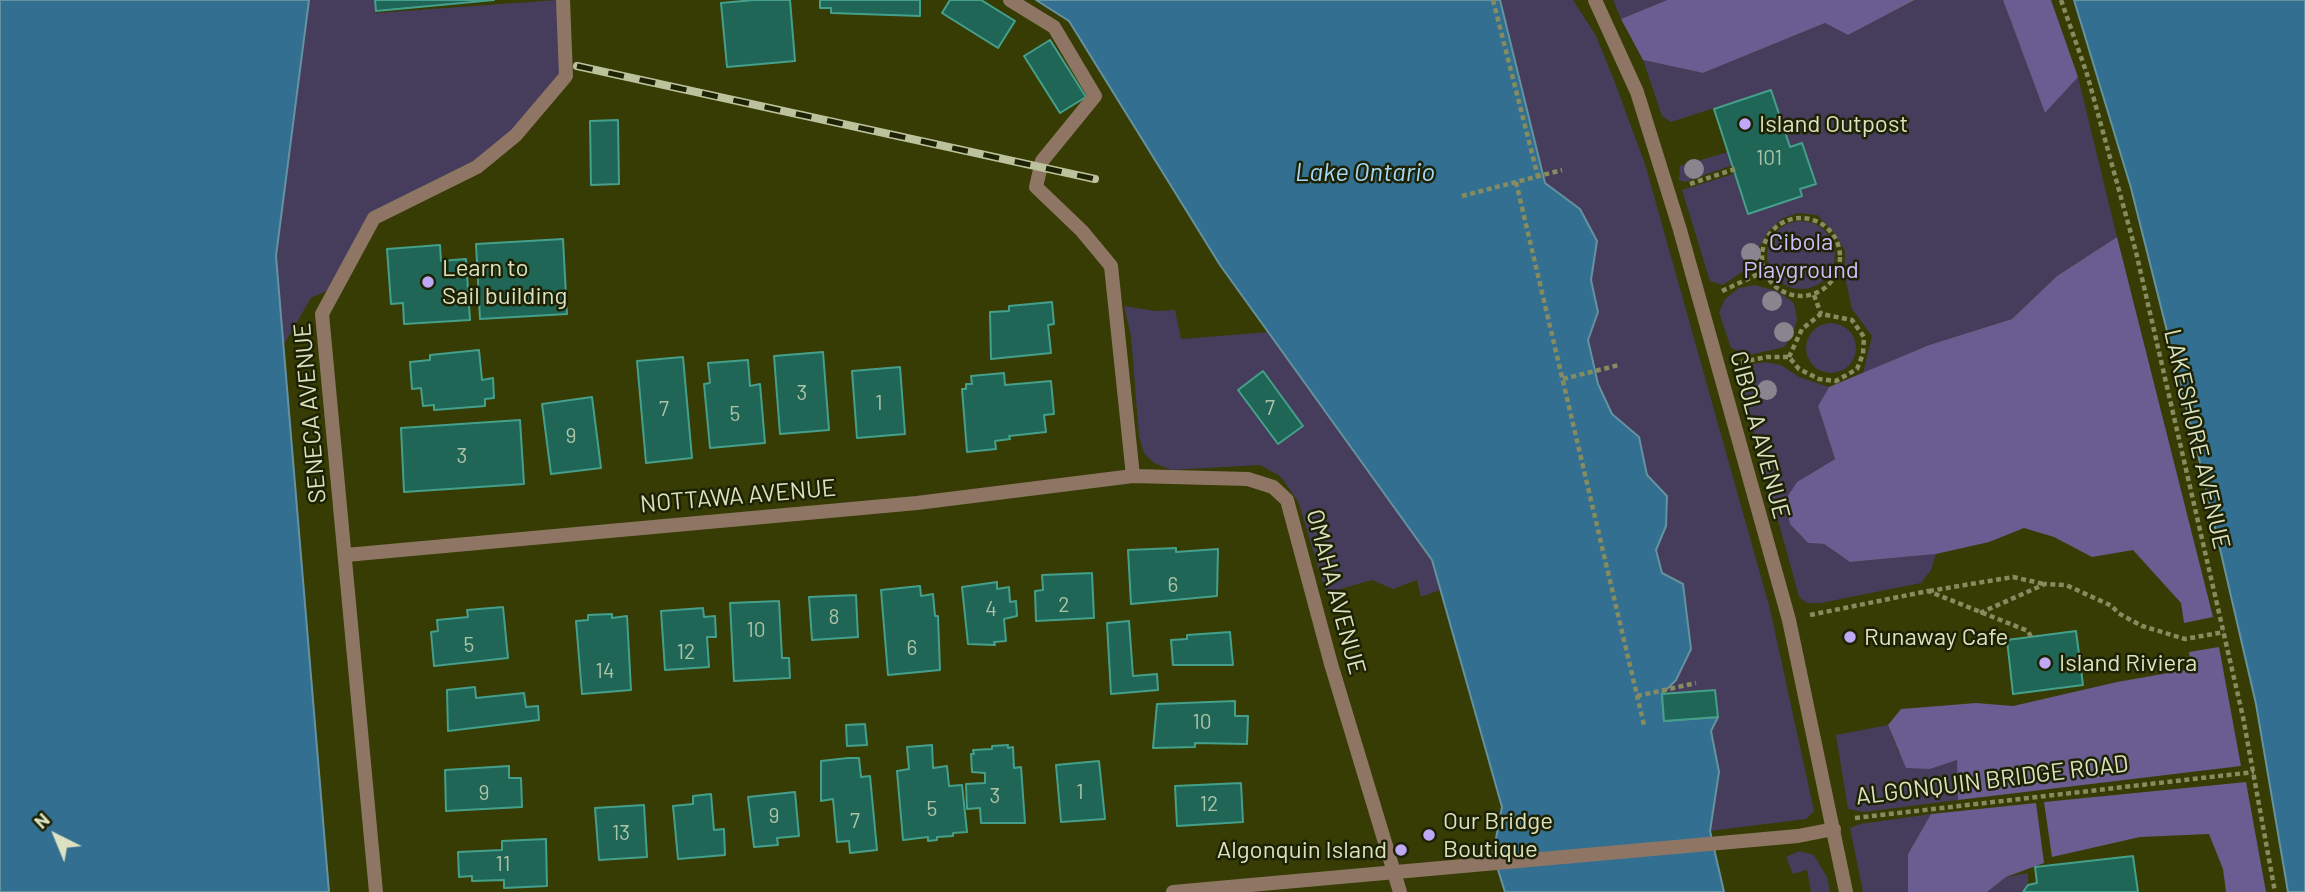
<!DOCTYPE html>
<html>
<head>
<meta charset="utf-8">
<style>
  body { margin:0 }
  #map { position:relative; width:2305px; height:892px; overflow:hidden; background:#363c04; font-family:Barlow,sans-serif }
  canvas { display:block }
  .north { position:absolute; left:21px; top:801px; width:70px; height:70px; -webkit-text-stroke:5px #1e2205; paint-order:stroke; rotate:317deg; font-size:19px; font-weight:700; line-height:28px; text-align:center; color:#dce2c0 }
  .north::after { content:''; display:block; margin:auto; width:24px; height:32px; background:#dce2c0; clip-path:polygon(50% 0,100% 100%,50% 72%,0 100%) }
</style>
</head>
<body>
<div id="map">
<canvas width="2305" height="892"></canvas>
<div class="north">N</div>
</div>
<script>
const ctx = document.querySelector('canvas').getContext('2d');
ctx.lineJoin = 'round';
function fillPath(path, color) {
  ctx.fillStyle = color;
  ctx.fill(path, 'evenodd');
}
function poly(rows) {
  const path = new Path2D();
  for (const r of rows) {
    if (r.length === 3) {
      path.moveTo(r[0] + r[2], r[1]);
      path.arc(r[0], r[1], r[2], 0, 2 * Math.PI);
      continue;
    }
    path.moveTo(r[0], r[1]);
    for (let i = 2; i < r.length; i += 2) path.lineTo(r[i], r[i + 1]);
  }
  return path;
}
function stroke(path, color, width, dash) {
  ctx.strokeStyle = color;
  ctx.lineWidth = width;
  ctx.lineCap = dash ? 'butt' : 'round';
  ctx.setLineDash(dash || []);
  ctx.stroke(path);
}
function drawText(font, color, halo, rows, align = 'center') {
  ctx.font = font + ' Barlow,sans-serif';
  ctx.lineWidth = 5;
  ctx.setLineDash([]);
  ctx.textBaseline = 'middle';
  ctx.strokeStyle = halo;
  ctx.fillStyle = color;
  for (const [text, x, y, turn = 0] of rows) {
    ctx.save();
    ctx.translate(x, y);
    ctx.rotate((+turn || 0) * Math.PI / 180);
    ctx.textAlign = isNaN(turn) ? turn : align;
    if (halo) ctx.strokeText(text, 0, 0);
    ctx.fillText(text, 0, 0);
    ctx.restore();
  }
}
const green = poly([
  [309,0,375,0,376,13,557,0,561,72,514,133,477,164,393,203,333,288,311,298,283,346,276,256],
  [1500,0,1573,0,1596,36,1614,80,1645,164,1770,609,1814,811,1806,819,1710,831,1716,755,1711,731,1718,717,1715,691,1662,694,1676,680,1662,573,1656,550,1666,526,1667,497,1647,475,1639,437,1612,414,1598,384,1588,340,1598,312,1591,280,1597,241,1580,209,1545,183],
  [1613,0,1667,0,1621,19],
  [1916,0,2003,0,2045,113,2078,77,2117,237,2057,276,2012,319,1929,345,1863,373,1872,336,1852,309,1844,273,1845,251,1833,231,1817,215,1798,213,1783,218,1768,231,1749,267,1723,285,1710,281,1682,190,1736,173,1802,196,1800,189,1816,184,1802,143,1790,147,1770,90,1671,122,1662,116,1643,60,1703,73,1825,23,1848,35],
  [1728,152,1733,165,1685,182,1679,180,1680,166],
  [1801,255,34],
  [1755,285,1777,291,1794,303,1797,320,1792,336,1784,347,1750,355,1731,348,1719,312,1725,299,1739,288],
  [1124,306,1156,311,1175,310,1181,339,1269,332,1432,560,1440,590,1421,597,1417,580,1393,589,1372,580,1326,593,1298,501,1280,476,1260,465,1171,470,1154,463,1144,453,1139,436,1131,336],
  [1831,348,25],
  [1765,362,1781,365,1799,377,1829,387,1818,406,1835,459,1797,482,1785,500,1790,524,1808,543,1824,544,1850,562,1936,554,1931,570,1921,583,1821,603,1807,603,1799,597,1738,374,1748,365],
  [1888,725,1899,753,1930,769,1957,760,1958,800,1864,812,1848,809,1836,735],
  [1931,814,1908,854,1908,892,1863,892,1850,828,1860,824],
  [1799,851,1814,855,1827,877,1830,892,1811,892,1807,870,1793,874,1786,857],
  [2028,873,2028,885,2023,892,1987,892,2006,877]
]);
const forest = poly([
  [1667,0,1915,0,1848,35,1825,23,1703,73,1643,60,1621,19],
  [2003,0,2051,0,2078,77,2045,113],
  [2117,237,2213,617,2184,623,2181,603,2133,550,2092,557,2054,537,2024,528,1989,542,1936,554,1850,562,1824,544,1808,543,1790,524,1785,500,1797,482,1835,459,1818,406,1829,387,1929,345,2012,319,2057,276],
  [2219,647,2241,766,1958,800,1957,760,1930,769,1906,768,1888,725,1901,709,1976,703,2013,706,2117,682,2191,669,2189,652],
  [2246,782,2266,892,2226,892,2223,869,2209,834,2140,837,2052,857,2044,802],
  [2036,803,2044,863,2006,877,1987,892,1908,892,1908,854,1931,814]
]);
const water = poly([
  [0,0,309,0,276,256,329,892,0,892,0,0],
  [1036,0,1500,0,1545,183,1580,209,1597,241,1591,280,1598,312,1588,340,1598,384,1612,414,1639,437,1647,475,1667,496,1666,526,1656,550,1662,573,1683,584,1691,649,1676,680,1662,694,1664,721,1718,717,1711,731,1719,772,1710,831,1724,892,1505,892,1493,854,1502,807,1432,560,1220,265,1069,21,1036,0],
  [2074,0,2305,0,2305,892,2288,892,2256,704,2198,454,2131,188,2074,0]
]);
const building = poly([
  [375,0,494,0,376,11,375,0],
  [754,0,790,0,795,61,727,67,721,3,754,0],
  [820,0,920,0,920,16,831,13,831,8,820,8,820,0],
  [950,0,981,0,1015,21,998,48,942,13,950,0],
  [1050,40,1086,97,1060,113,1024,56,1050,40],
  [1771,90,1790,147,1802,143,1816,184,1800,189,1802,196,1748,214,1714,109,1771,90],
  [618,120,619,184,591,185,590,121,618,120],
  [563,239,567,314,480,319,476,244,563,239],
  [440,245,441,261,466,259,470,320,404,324,403,303,391,304,387,249,440,245],
  [1052,302,1054,324,1048,325,1051,353,991,359,990,312,1009,311,1009,306,1052,302],
  [479,350,482,380,493,378,494,398,485,399,485,406,434,410,434,405,423,406,421,388,412,389,410,362,430,360,430,355,479,350],
  [823,352,829,430,780,434,774,356,823,352],
  [683,357,692,458,646,463,637,361,683,357],
  [748,360,750,386,760,384,765,443,710,448,704,384,710,383,708,363,748,360],
  [900,367,905,434,857,438,852,371,900,367],
  [1263,371,1303,426,1278,444,1238,390,1263,371],
  [1004,373,1005,385,1051,381,1054,414,1044,415,1046,432,1009,436,1010,439,995,441,996,449,967,452,962,389,966,389,966,384,972,384,971,376,1004,373],
  [592,397,601,468,551,474,542,404,592,397],
  [520,420,524,484,404,492,401,428,520,420],
  [1176,548,1176,552,1218,549,1217,596,1131,604,1128,550,1176,548],
  [1092,573,1094,618,1036,621,1035,591,1043,590,1042,575,1092,573],
  [997,582,997,589,1009,587,1010,602,1016,601,1017,616,1004,619,1006,641,994,642,995,645,968,644,962,587,997,582],
  [920,586,921,596,933,594,935,616,938,616,940,670,888,675,881,590,920,586],
  [856,595,858,637,812,640,809,597,856,595],
  [779,601,782,658,789,658,790,678,734,681,730,603,779,601],
  [503,607,508,658,434,666,431,632,438,631,437,620,468,617,467,610,503,607],
  [703,608,704,617,715,616,716,637,707,637,709,667,665,670,661,611,703,608],
  [612,614,612,618,627,616,631,690,582,694,576,621,588,620,588,615,612,614],
  [1129,621,1133,676,1157,674,1158,690,1111,694,1107,623,1129,621],
  [2076,631,2083,685,2013,694,2007,640,2076,631],
  [1230,632,1233,665,1173,665,1171,640,1187,639,1187,635,1230,632],
  [475,687,476,698,524,693,526,707,538,706,539,720,448,731,447,690,475,687],
  [1715,690,1718,717,1664,721,1662,694,1715,690],
  [1235,701,1235,716,1248,716,1247,744,1195,743,1195,747,1153,748,1157,704,1235,701],
  [865,724,867,745,847,746,846,725,865,724],
  [932,745,933,768,947,766,949,786,962,785,967,832,953,833,953,836,937,837,937,840,928,841,928,837,903,840,897,771,909,769,907,747,932,745],
  [1008,745,1008,748,1013,747,1014,768,1021,767,1025,823,981,823,980,808,967,809,966,784,985,783,985,773,972,772,971,754,974,754,973,750,992,749,992,746,1008,745],
  [848,758,859,758,861,777,870,776,877,850,850,853,849,841,837,842,833,799,821,801,821,761,848,758],
  [1099,761,1105,819,1061,822,1056,765,1099,761],
  [509,766,509,778,521,778,522,807,446,811,445,770,509,766],
  [1241,783,1243,822,1177,826,1175,786,1241,783],
  [795,792,799,836,777,838,778,845,754,847,748,797,795,792],
  [711,794,714,830,724,829,725,855,678,859,673,806,693,804,693,796,711,794],
  [644,805,647,857,599,860,595,808,644,805],
  [546,839,547,886,504,888,504,880,472,881,472,876,459,877,458,852,502,850,502,841,546,839],
  [2133,856,2138,892,2023,892,2028,885,2037,883,2035,867,2133,856]
]);
const path = poly([
  [1493,0,1538,177],
  [2061,0,2087,74,2136,252,2243,717,2275,892],
  [1516,182,1644,725],
  [1690,184,1735,169],
  [1462,196,1562,170],
  [1801,257,39],
  [1722,291,1765,271],
  [1814,295,1821,314],
  [1741,362,1767,357,1789,357,1799,369,1819,379,1836,381,1857,369,1863,354,1864,337,1852,320,1821,314,1802,329,1789,357],
  [1563,379,1619,365],
  [1929,591,2013,577,2044,584],
  [1980,613,2045,584,2066,585,2112,606,2118,613,2142,626,2185,639,2224,632],
  [1810,615,1928,591,2028,631,2031,637],
  [1637,696,1696,683],
  [1855,818,2254,772]
]);
const service = poly([
  [1595,0,1637,92,1680,230,1789,620,1846,892]
]);
const minor = poly([
  [1010,0,1054,27,1095,96,1042,161,1036,187,1082,231,1111,266,1133,476],
  [346,555,917,503,1133,476,1248,479,1273,487,1287,500,1331,664,1400,892],
  [376,892,322,314,374,218,477,167,516,135,566,76,563,0],
  [1173,892,1798,836,1834,829]
]);
const rail = poly([
  [577,66,1095,179]
]);
const trees = [
  [1694,169],
  [1751,253],
  [1772,301],
  [1784,332],
  [1767,390]
];
const markers = [
  [1745,124,7,"#bda9f5"],
  [428,282,7,"#bda9f5"],
  [1850,637,7,"#bda9f5"],
  [2045,663,7,"#bda9f5"],
  [1429,835,7,"#bda9f5"],
  [1401,850,7,"#bda9f5"]
];
const numberNames = [
  ["101",1769,158],
  ["3",802,393],
  ["1",879,403],
  ["7",1270,408],
  ["7",664,409],
  ["5",735,414],
  ["9",571,436],
  ["3",462,456],
  ["6",1173,585],
  ["2",1064,605],
  ["4",991,609],
  ["8",834,617],
  ["10",756,630],
  ["5",469,645],
  ["6",912,648],
  ["12",686,652],
  ["14",605,671],
  ["10",1202,722],
  ["1",1080,792],
  ["9",484,793],
  ["3",995,796],
  ["12",1209,804],
  ["5",932,809],
  ["9",774,816],
  ["7",855,821],
  ["13",621,833],
  ["11",503,864]
];
const poiNames = [
  ["Island Outpost",1759,124],
  ["Learn to",442,268],
  ["Sail building",442,296],
  ["Runaway Cafe",1864,637],
  ["Island Riviera",2059,663],
  ["Our Bridge",1443,821],
  ["Boutique",1443,849],
  ["Algonquin Island",1387,850,"right"]
];
const parkNames = [
  ["Cibola",1801,242],
  ["Playground",1801,270]
];
const streetNames = [
  ["SENECA AVENUE",310,413,-95],
  ["CIBOLA AVENUE",1760,435,75],
  ["LAKESHORE AVENUE",2197,439,77],
  ["NOTTAWA AVENUE",738,496,-5],
  ["OMAHA AVENUE",1336,592,75],
  ["ALGONQUIN BRIDGE ROAD",1992,780,-7]
];
const waterNames = [
  ["Lake Ontario",1365,172]
];
fillPath(green, '#453d5b');
fillPath(forest, '#6b5c91');
fillPath(water, '#326f91');
stroke(water, '#65929f', 2);
fillPath(building, '#1f6657');
stroke(building, '#45a08b', 2);
stroke(path, '#868c5f', 4.5, [5, 3.5]);
stroke(service, '#8f7664', 14);
stroke(minor, '#8f7664', 14);
stroke(rail, '#bcc29c', 8);
stroke(rail, '#1e2205', 5, [16]);
ctx.fillStyle = '#8a848e';
for (const [x, y] of trees) {
  ctx.beginPath();
  ctx.arc(x, y, 10, 0, 2 * Math.PI);
  ctx.fill();
}
for (const [x, y, r, color] of markers) {
  const dot = new Path2D();
  dot.arc(x, y, r, 0, 2 * Math.PI);
  ctx.fillStyle = color;
  ctx.fill(dot);
  stroke(dot, '#1e2205', 2.5);
}
drawText('21px', '#adc3a6', null, numberNames);
drawText('24px', '#dce2c0', '#1e2205', poiNames, 'left');
drawText('24px', '#cebefe', '#1e2205', parkNames);
drawText('24px', '#dce2c0', '#1e2205', streetNames);
drawText('italic 26px', '#a5d7f6', '#1e2205', waterNames);
</script>
</body>
</html>
